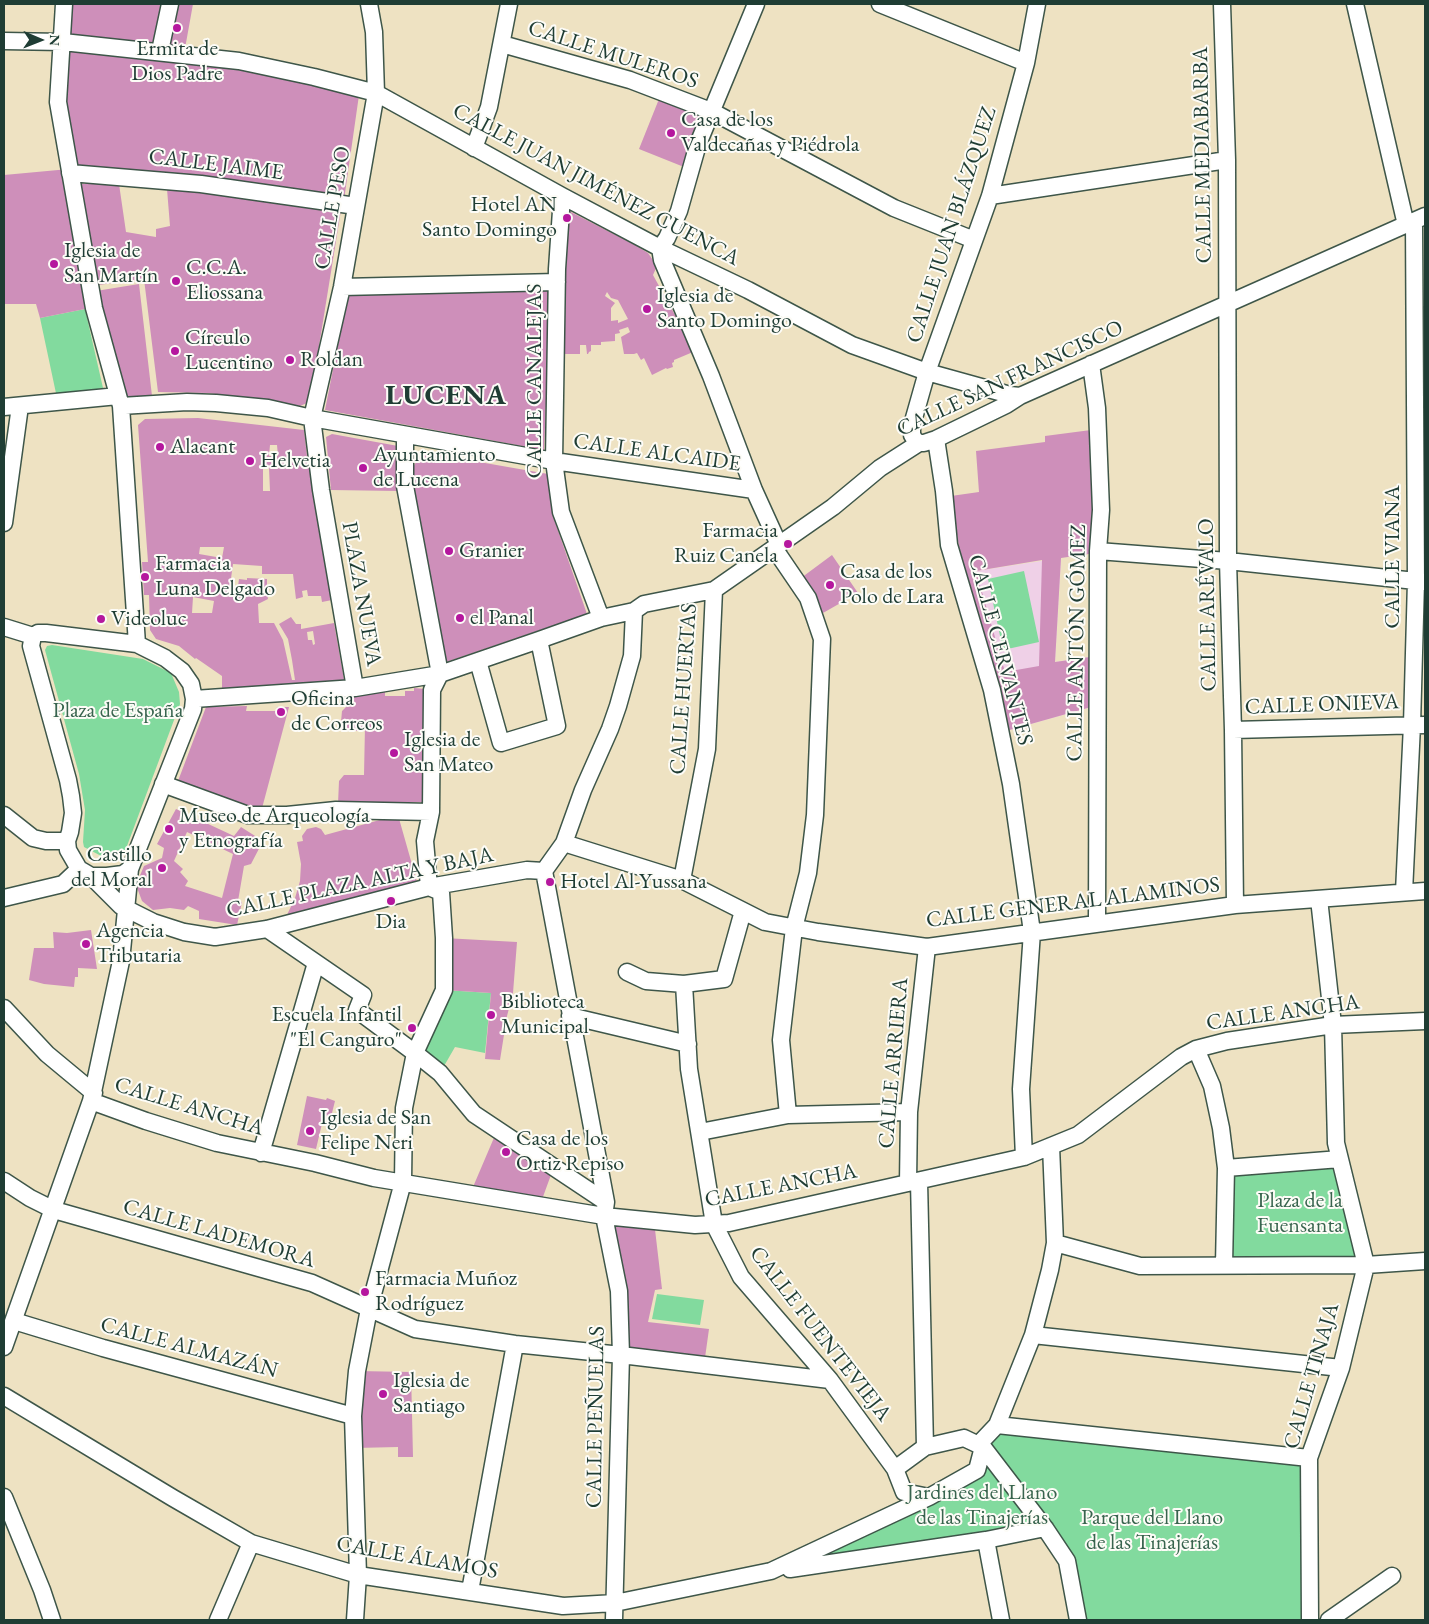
<!DOCTYPE html>
<html>
<head>
<meta charset="utf-8">
<style>
  body { margin:0 }
  #map { position:relative; width:1429px; height:1624px; overflow:hidden; background:#eee2c2; font-family:"EB Garamond",serif }
  canvas { display:block }
  .frame { position:absolute; inset:0; border:5px solid #1f3d34; pointer-events:none }
  .north { position:absolute; left:15px; top:15px; width:50px; height:50px; -webkit-text-stroke:4px #fdfcf7; paint-order:stroke; rotate:91deg; font-size:14px; font-weight:700; line-height:20px; text-align:center; color:#1f3d34 }
  .north::after { content:''; display:block; margin:auto; width:18px; height:22px; background:#1f3d34; clip-path:polygon(50% 0,100% 100%,50% 72%,0 100%) }
</style>
</head>
<body>
<div id="map">
<canvas width="1429" height="1624"></canvas>
<div class="frame"></div>
<div class="north">N</div>
</div>
<script>
const ctx = document.querySelector('canvas').getContext('2d');
ctx.lineJoin = 'round';
function fillPath(path, color) {
  ctx.fillStyle = color;
  ctx.fill(path, 'evenodd');
}
function poly(rows) {
  const path = new Path2D();
  for (const r of rows) {
    path.moveTo(r[0], r[1]);
    for (let i = 2; i < r.length; i += 2) path.lineTo(r[i], r[i + 1]);
  }
  return path;
}
function stroke(path, color, width, dash) {
  ctx.strokeStyle = color;
  ctx.lineWidth = width;
  ctx.lineCap = dash ? 'butt' : 'round';
  ctx.setLineDash(dash || []);
  ctx.stroke(path);
}
function drawText(font, color, halo, rows, align = 'center') {
  ctx.font = font + ' "EB Garamond",serif';
  ctx.lineWidth = 4;
  ctx.setLineDash([]);
  ctx.textBaseline = 'middle';
  ctx.strokeStyle = halo;
  ctx.fillStyle = color;
  for (const [text, x, y, turn = 0] of rows) {
    ctx.save();
    ctx.translate(x, y);
    ctx.rotate((+turn || 0) * Math.PI / 180);
    ctx.textAlign = isNaN(turn) ? turn : align;
    if (halo) ctx.strokeText(text, 0, 0);
    ctx.fillText(text, 0, 0);
    ctx.restore();
  }
}
const built = poly([
  [1061,558,1055,662,1090,657,1091,707,1006,731,963,573]
]);
const green = poly([
  [85,309,103,388,57,398,40,318],
  [1024,571,1039,642,1003,650,988,579],
  [52,645,143,659,171,673,179,692,180,704,124,854,117,861,107,859,84,847,83,842,85,810,79,774,45,650,47,646],
  [444,990,491,993,485,1053,455,1047,440,1073,415,1053],
  [1340,1159,1366,1265,1224,1265,1226,1168],
  [657,1294,704,1300,700,1325,652,1319],
  [997,1425,1309,1458,1310,1620,1078,1620,1067,1561,1044,1528,771,1571,976,1470]
]);
const building = poly([
  [69,4,165,4,155,45,67,35],
  [170,4,193,4,184,54,160,51],
  [68,48,229,68,359,95,344,200,75,166,65,102],
  [659,99,704,117,684,167,639,149],
  [69,169,85,309,40,318,36,304,4,304,4,175],
  [79,184,119,184,126,232,156,237,156,229,170,226,167,189,341,210,314,377,307,403,300,406,208,393,158,392,144,279,98,285],
  [565,209,635,245,648,253,657,266,653,275,686,335,693,352,674,360,674,362,672,363,673,367,667,369,666,368,652,375,644,358,641,360,637,353,634,354,624,354,621,337,630,332,628,327,619,330,620,333,615,334,615,341,601,342,601,345,591,345,591,351,589,352,588,354,587,354,586,345,580,345,580,354,561,354],
  [607,292,611,298,618,300,628,319,618,323,618,320,611,321,611,308,615,303,605,296],
  [139,284,152,396,122,398,96,291],
  [551,289,544,450,325,410,348,294],
  [198,418,304,430,308,465,310,464,332,600,322,602,321,596,308,596,307,590,302,591,303,597,296,599,293,574,262,574,262,566,233,564,229,593,237,594,239,579,247,580,247,578,267,579,267,593,268,599,258,604,259,623,274,623,283,640,292,680,295,680,292,660,288,639,279,624,291,617,296,624,301,624,301,629,334,623,345,685,222,691,222,676,196,658,195,659,179,646,156,639,150,630,149,595,144,595,142,562,148,562,138,425,145,419],
  [270,445,277,445,278,456,269,456],
  [263,468,269,468,270,491,263,491],
  [200,547,224,547,222,558,199,554],
  [188,585,195,586,193,593,186,592],
  [193,597,214,601,212,613,192,613],
  [313,631,315,644,313,645,312,640,308,640,307,632],
  [1091,430,1096,512,1089,554,1061,558,1055,662,1090,657,1091,707,1006,731,963,573,951,496,979,492,976,451,1045,442,1045,436],
  [1042,560,1039,666,1005,672,976,571],
  [332,434,398,446,398,491,331,490,326,437],
  [422,452,548,474,554,519,587,614,446,662,409,474],
  [832,555,858,593,823,613,801,578],
  [414,688,425,689,424,802,410,802,410,809,338,804,339,781,344,775,364,775,365,726,357,731,351,731,346,728,341,722,342,711,349,704,349,693,385,691,385,696,405,696,405,691,414,691],
  [247,706,246,711,276,711,277,707,289,707,261,812,178,781,206,707],
  [176,809,234,836,241,827,263,841,251,864,244,866,238,901,242,902,237,925,199,919,199,911,188,906,184,910,170,908,153,910,142,901,136,885,144,866,162,858,164,848,157,844],
  [187,832,233,854,222,898,185,886,188,881,180,872,183,869,174,861],
  [398,815,417,882,286,917,295,898,300,881,301,864,297,842,303,841,302,836,307,829,316,827,321,829,325,835],
  [91,930,97,969,78,968,78,977,75,977,74,987,44,984,29,980,34,948,54,948,53,932,67,933],
  [444,938,517,942,513,993,507,1016,500,1060,485,1059,491,993,444,990],
  [307,1096,326,1100,327,1098,335,1101,331,1117,324,1115,316,1149,297,1145],
  [496,1133,552,1172,540,1205,470,1194],
  [604,1216,654,1221,662,1289,655,1290,648,1322,709,1329,704,1365,621,1355],
  [357,1371,411,1372,413,1457,398,1457,398,1447,355,1448]
]);
const minor = poly([
  [64,4,58,102,94,308,121,406,137,644],
  [756,4,698,144,679,211,667,238,660,248,662,260,711,376,754,490,779,545],
  [880,4,1026,63],
  [1222,4,1227,160,1228,561,1233,730,1235,905],
  [1355,4,1406,225],
  [4,41,63,42,239,61,314,77,376,93,562,196,660,248,748,290,852,345,927,372,1010,395,1020,396],
  [502,44,630,80,711,111,894,208,974,240],
  [160,51,170,4],
  [474,148,489,107,509,4],
  [70,173,201,184,356,206],
  [562,196,557,269,554,461,561,512,601,618],
  [990,196,1227,160],
  [342,287,557,282],
  [1091,364,1097,408,1101,510,1098,551,1097,923],
  [121,406,187,402,216,403,268,408,312,418,554,461,754,490],
  [4,407,118,396],
  [405,435,405,486,440,674],
  [936,439,944,491,949,545,992,690,1011,784,1032,932,1021,1089,1024,1157],
  [919,443,915,440,912,435,912,425,927,372,990,196,1026,63,1037,4],
  [4,523,20,406],
  [774,548,808,598,822,639,815,815,808,873,794,928,781,1040,788,1115],
  [1098,551,1228,561,1425,582],
  [634,611,644,604,714,590,833,507,880,468,919,443,924,443,936,439,1006,405,1020,396,1425,216],
  [4,627,33,636],
  [33,636,31,646,68,780,71,796,73,813,70,832,67,841,68,850,79,869,91,876,107,876,123,874,130,869],
  [478,661,501,743,557,726,539,640],
  [355,688,321,490,312,418,342,287,376,93,374,32,369,4],
  [194,699,355,688,440,674,539,640,601,618,634,611],
  [1233,730,1425,725],
  [163,784,248,815,287,815,336,810,431,812],
  [4,815,33,838,46,841,67,841],
  [564,843,682,880,765,922,818,932,927,947,1235,905,1425,891],
  [544,871,606,1202,604,1216,619,1291,621,1355,614,1620],
  [91,876,121,906,153,922,184,932,215,937,267,929,429,887,527,870,544,871,564,843,583,790,610,729,618,706,632,656,634,611],
  [682,880,707,749,714,590],
  [429,887,425,841,431,812,432,690,440,674],
  [1404,892,1412,725,1416,581,1414,221],
  [4,898,63,884,79,869],
  [743,911,724,979,684,984,689,1069,714,1224,741,1277,830,1380,895,1469],
  [267,929,363,995,357,1010,415,1053,440,1073,474,1114,606,1202],
  [627,972,646,981,684,984],
  [4,1008,47,1054,94,1093],
  [570,1016,688,1044],
  [1196,1049,1212,1086,1221,1128,1226,1168],
  [91,1101,146,1121,217,1143,315,1163,374,1178,604,1216,695,1225,729,1223,1024,1157,1078,1135,1181,1057,1196,1049,1227,1041,1333,1025,1425,1021],
  [700,1132,788,1115,909,1112],
  [261,1153,316,963],
  [4,1181,30,1198,54,1210,312,1283,415,1329,515,1344,621,1355,830,1380],
  [919,1181,925,1447],
  [908,1183,909,1112,927,947],
  [1055,1243,1140,1266,1366,1265,1425,1261],
  [1224,1265,1226,1168,1340,1159],
  [14,1321,103,1348,353,1416],
  [1033,1335,1341,1368],
  [4,1347,91,1101,121,961,130,869,193,709,194,699,191,684,182,671,165,658,137,644,46,633,38,633,33,636],
  [4,1396,173,1498,251,1543,358,1575,563,1606,615,1603,771,1571,929,1497],
  [997,1425,1309,1458],
  [964,1438,983,1447,977,1470,929,1497,904,1492,895,1469,925,1447,964,1438],
  [979,1444,997,1425,1033,1335,1050,1270,1055,1243,1051,1146],
  [983,1447,1045,1528,1067,1561,1078,1620],
  [4,1497,42,1590,52,1620],
  [986,1540,1001,1620],
  [790,1569,986,1540,1045,1528],
  [470,1591,515,1344],
  [218,1620,251,1543],
  [355,1620,358,1575,353,1416,357,1371,369,1309,403,1182,404,1108,415,1053,444,990,444,938,441,892,429,887],
  [1310,1620,1309,1458,1341,1368,1366,1265,1336,1143,1333,1025,1319,899],
  [1329,1620,1392,1576]
]);
const markers = [
  [177,28,5,"#b5179e"],
  [671,133,5,"#b5179e"],
  [567,218,5,"#b5179e"],
  [54,264,5,"#b5179e"],
  [176,281,5,"#b5179e"],
  [647,309,5,"#b5179e"],
  [175,351,5,"#b5179e"],
  [290,360,5,"#b5179e"],
  [160,447,5,"#b5179e"],
  [250,461,5,"#b5179e"],
  [363,468,5,"#b5179e"],
  [788,544,5,"#b5179e"],
  [449,551,5,"#b5179e"],
  [145,577,5,"#b5179e"],
  [830,585,5,"#b5179e"],
  [460,618,5,"#b5179e"],
  [101,619,5,"#b5179e"],
  [281,712,5,"#b5179e"],
  [394,753,5,"#b5179e"],
  [169,829,5,"#b5179e"],
  [162,868,5,"#b5179e"],
  [550,882,5,"#b5179e"],
  [391,901,5,"#b5179e"],
  [86,944,5,"#b5179e"],
  [491,1015,5,"#b5179e"],
  [412,1028,5,"#b5179e"],
  [310,1131,5,"#b5179e"],
  [506,1152,5,"#b5179e"],
  [365,1292,5,"#b5179e"],
  [383,1394,5,"#b5179e"]
];
const poiNames = [
  ["Ermita de",177,49,"center"],
  ["Dios Padre",177,74,"center"],
  ["Casa de los",681,120],
  ["Valdecañas y Piédrola",681,145],
  ["Hotel AN",557,205,"right"],
  ["Santo Domingo",557,230,"right"],
  ["Iglesia de",64,251],
  ["San Martín",64,276],
  ["C.C.A.",186,268],
  ["Eliossana",186,293],
  ["Iglesia de",657,296],
  ["Santo Domingo",657,321],
  ["Círculo",185,338],
  ["Lucentino",185,363],
  ["Roldan",300,360],
  ["Alacant",170,447],
  ["Ayuntamiento",373,455],
  ["de Lucena",373,480],
  ["Helvetia",260,461],
  ["Farmacia",778,531,"right"],
  ["Ruiz Canela",778,556,"right"],
  ["Granier",459,551],
  ["Farmacia",155,564],
  ["Luna Delgado",155,589],
  ["Casa de los",840,572],
  ["Polo de Lara",840,597],
  ["el Panal",470,618],
  ["Videoluc",111,619],
  ["Oficina",291,699],
  ["de Correos",291,724],
  ["Iglesia de",404,740],
  ["San Mateo",404,765],
  ["Museo de Arqueología",179,816],
  ["y Etnografía",179,841],
  ["Castillo",152,855,"right"],
  ["del Moral",152,880,"right"],
  ["Hotel Al-Yussana",560,882],
  ["Dia",391,922,"center"],
  ["Agencia",96,931],
  ["Tributaria",96,956],
  ["Biblioteca",501,1002],
  ["Municipal",501,1027],
  ["Escuela Infantil",402,1015,"right"],
  ["\"El Canguro\"",402,1040,"right"],
  ["Iglesia de San",320,1118],
  ["Felipe Neri",320,1143],
  ["Casa de los",516,1139],
  ["Ortiz Repiso",516,1164],
  ["Farmacia Muñoz",375,1279],
  ["Rodríguez",375,1304],
  ["Iglesia de",393,1381],
  ["Santiago",393,1406]
];
const streetNames = [
  ["CALLE MULEROS",613,55,18],
  ["CALLE MEDIABARBA",1203,155,-91],
  ["CALLE JAIME",216,165,7],
  ["CALLE JUAN JIMÉNEZ CUENCA",596,185,28],
  ["CALLE PESO",333,208,-80],
  ["CALLE JUAN BLÁZQUEZ",952,225,-72],
  ["CALLE SAN FRANCISCO",1010,379,-25],
  ["CALLE CANALEJAS",535,381,-90],
  ["CALLE ALCAIDE",657,453,8],
  ["CALLE VIANA",1393,557,-90],
  ["PLAZA NUEVA",361,594,80],
  ["CALLE ARÉVALO",1208,605,-91],
  ["CALLE ANTÓN GÓMEZ",1077,643,-89],
  ["CALLE CERVANTES",1000,650,75],
  ["CALLE HUERTAS",684,689,-86],
  ["CALLE ONIEVA",1322,705,-2],
  ["CALLE PLAZA ALTA Y BAJA",360,883,-12],
  ["CALLE GENERAL ALAMINOS",1073,903,-7],
  ["CALLE ANCHA",1283,1013,-8],
  ["CALLE ARRIERA",894,1063,-85],
  ["CALLE ANCHA",189,1107,17],
  ["CALLE ANCHA",781,1186,-11],
  ["CALLE LADEMORA",219,1234,16],
  ["CALLE FUENTEVIEJA",820,1334,52],
  ["CALLE ALMAZÁN",189,1348,15],
  ["CALLE TINAJA",1312,1376,-74],
  ["CALLE PEÑUELAS",596,1417,-89],
  ["CALLE ÁLAMOS",417,1558,10]
];
const parkNames = [
  ["Plaza de España",118,711],
  ["Plaza de la",1300,1201],
  ["Fuensanta",1300,1226],
  ["Jardines del Llano",982,1493],
  ["de las Tinajerías",982,1518],
  ["Parque del Llano",1152,1518],
  ["de las Tinajerías",1152,1543]
];
const districtNames = [
  ["LUCENA",446,396]
];
fillPath(built, '#efd0e7');
fillPath(green, '#82da9e');
fillPath(building, '#ce8fba');
stroke(minor, '#3e5649', 19);
stroke(minor, '#fff', 16);
for (const [x, y, r, color] of markers) {
  const dot = new Path2D();
  dot.arc(x, y, r, 0, 2 * Math.PI);
  ctx.fillStyle = color;
  ctx.fill(dot);
  stroke(dot, '#fdfcf7', 2);
}
drawText('22px', '#1f3d34', '#fdfcf7', poiNames, 'left');
drawText('22px', '#1f3d34', '#fdfcf7', streetNames);
drawText('22px', '#38644e', '#fdfcf7', parkNames);
ctx.letterSpacing = '1px';
drawText('bold 28px', '#1f3d34', '#fdfcf7', districtNames);
ctx.letterSpacing = '0px';
</script>
</body>
</html>
